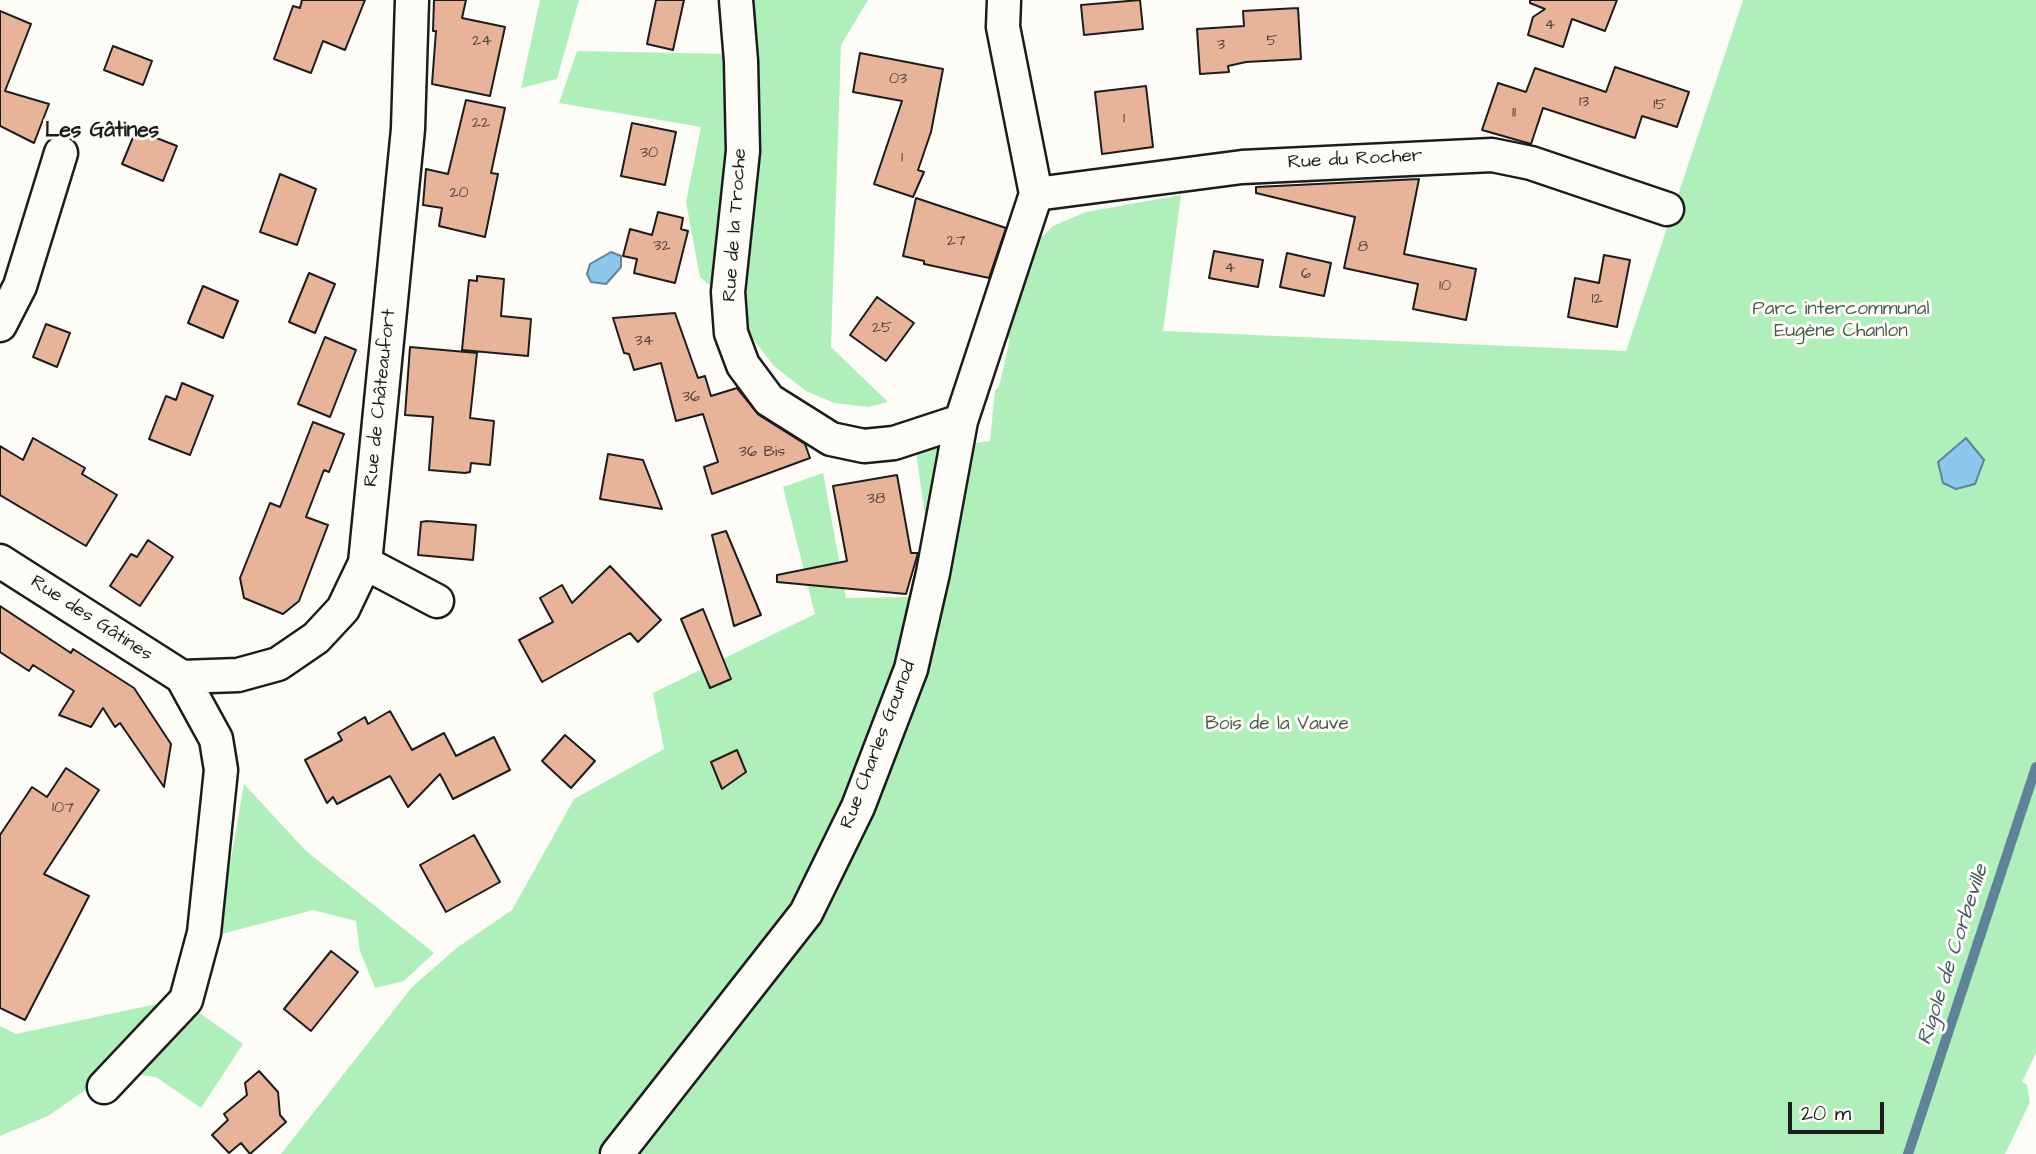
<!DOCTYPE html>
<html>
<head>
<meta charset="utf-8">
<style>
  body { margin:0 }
  #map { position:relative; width:2036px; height:1154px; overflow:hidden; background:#fdfcf7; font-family:"Architects Daughter",sans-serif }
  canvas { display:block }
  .scale { position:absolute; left:1788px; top:1102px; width:96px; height:32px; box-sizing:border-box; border:4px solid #1c1c1c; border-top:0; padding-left:9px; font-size:21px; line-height:24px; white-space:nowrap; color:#1c1c1c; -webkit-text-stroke:5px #fdfcf7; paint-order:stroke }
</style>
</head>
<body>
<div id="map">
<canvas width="2036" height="1154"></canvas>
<div class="scale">20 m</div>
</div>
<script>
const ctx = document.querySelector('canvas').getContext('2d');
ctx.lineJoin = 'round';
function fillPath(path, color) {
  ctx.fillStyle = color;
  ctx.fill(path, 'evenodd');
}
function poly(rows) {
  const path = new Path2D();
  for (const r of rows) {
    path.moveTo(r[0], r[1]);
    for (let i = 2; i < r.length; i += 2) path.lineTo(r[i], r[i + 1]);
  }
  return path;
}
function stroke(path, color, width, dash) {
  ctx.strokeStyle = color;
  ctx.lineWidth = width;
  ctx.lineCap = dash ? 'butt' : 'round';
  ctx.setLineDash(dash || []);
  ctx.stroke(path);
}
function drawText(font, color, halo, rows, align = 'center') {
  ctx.font = font + ' "Architects Daughter",sans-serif';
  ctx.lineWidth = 6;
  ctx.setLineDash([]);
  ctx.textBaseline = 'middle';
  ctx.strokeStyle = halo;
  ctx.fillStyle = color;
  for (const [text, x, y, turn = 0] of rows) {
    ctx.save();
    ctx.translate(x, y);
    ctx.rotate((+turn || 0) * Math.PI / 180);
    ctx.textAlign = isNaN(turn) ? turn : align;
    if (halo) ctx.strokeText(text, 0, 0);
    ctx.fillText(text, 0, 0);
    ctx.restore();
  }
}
const green = poly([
  [540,0,579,0,557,79,521,88],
  [725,0,868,0,841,45,831,347,888,402,868,407,834,403,806,391,774,366,753,339,739,310,700,277,686,202,701,127,559,103,577,51,728,54],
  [1743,0,2036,0,2036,1053,2022,1082,2027,1085,2030,1102,2005,1154,281,1154,412,987,458,947,512,910,574,799,664,749,653,693,815,614,783,487,823,473,846,598,908,597,929,545,916,451,990,441,995,390,999,387,1010,339,1001,333,1032,246,1053,226,1086,212,1181,195,1163,331,1626,351],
  [244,784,306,851,434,953,404,981,375,988,360,951,356,921,313,910,218,935],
  [180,999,243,1044,201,1108,156,1077,113,1071,48,1116,0,1136,0,1026,16,1034]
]);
const water = poly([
  [611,252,621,256,621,267,606,284,591,282,587,274,590,264,611,252],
  [1966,438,1984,460,1975,484,1956,489,1943,483,1938,462,1966,438]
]);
const stream = poly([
  [1908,1154,2036,767]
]);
const building = poly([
  [302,0,365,0,345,50,323,41,311,73,274,59,293,6,300,8,302,0],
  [434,0,466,0,462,18,505,27,490,96,432,84,436,31,433,31,434,0],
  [656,0,684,0,673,50,647,44,656,0],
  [1140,0,1143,29,1084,35,1081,5,1140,0],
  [1530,0,1617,0,1605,31,1572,19,1563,47,1528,35,1533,17,1545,9,1530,3,1530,0],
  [1298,8,1301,59,1246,62,1228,66,1229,72,1200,74,1197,29,1244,26,1243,11,1298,8],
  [0,11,31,24,5,91,49,104,34,143,0,126,0,11],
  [113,46,152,61,143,85,104,70,113,46],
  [860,53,943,69,931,132,918,170,924,172,913,197,874,184,902,101,853,92,860,53],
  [1615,67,1689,92,1677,127,1642,116,1635,138,1543,108,1531,144,1482,130,1498,83,1526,92,1535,68,1606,92,1615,67],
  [1146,86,1153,147,1102,154,1095,92,1146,86],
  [466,100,505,108,491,173,498,174,485,237,439,226,442,208,423,205,426,169,448,174,466,100],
  [632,123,676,132,665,185,621,176,632,123],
  [136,130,177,146,163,181,122,164,136,130],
  [280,174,316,189,297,245,260,232,280,174],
  [1419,179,1404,254,1476,269,1466,320,1413,309,1418,284,1344,268,1355,217,1256,193,1256,187,1419,179],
  [916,198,1006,228,989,278,924,264,924,261,903,256,916,198],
  [658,212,683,218,681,229,688,231,675,283,634,273,637,259,623,256,630,229,652,235,658,212],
  [1214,251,1263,260,1258,287,1209,278,1214,251],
  [1287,253,1331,263,1324,296,1280,287,1287,253],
  [1604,255,1630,260,1617,327,1568,317,1575,278,1599,283,1604,255],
  [309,273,335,284,315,333,289,322,309,273],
  [477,276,504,279,501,316,531,319,528,356,462,350,469,280,477,281,477,276],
  [203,286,238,301,223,338,188,323,203,286],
  [877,297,914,323,886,361,850,335,877,297],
  [675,313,698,378,705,376,711,396,737,388,759,415,805,444,810,458,712,494,704,467,718,462,703,414,676,421,661,363,634,370,629,354,624,353,613,318,675,313],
  [46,324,70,333,57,367,33,357,46,324],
  [325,337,356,350,330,417,298,404,325,337],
  [410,347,477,353,470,418,494,421,490,465,471,463,470,472,465,473,429,470,433,417,405,415,410,347],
  [182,383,213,396,190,455,149,439,166,396,176,400,182,383],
  [313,422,344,434,329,472,324,470,306,517,328,525,299,601,283,614,244,598,240,578,270,503,280,507,313,422],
  [33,438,85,468,82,474,117,495,86,546,0,495,0,446,23,460,33,438],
  [608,454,643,460,662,509,600,499,608,454],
  [897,475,911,553,918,553,906,594,777,582,777,575,847,561,833,486,897,475],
  [427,521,476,525,473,560,418,555,421,522,427,521],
  [726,531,761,615,734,626,712,535,726,531],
  [148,540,173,557,140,606,110,586,131,554,137,557,148,540],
  [610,566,661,620,638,642,630,633,542,682,519,640,553,622,540,598,562,585,572,603,610,566],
  [0,606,71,653,73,649,134,688,171,744,164,787,120,723,115,727,103,708,91,727,59,715,74,691,33,665,29,671,0,652,0,606],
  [703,609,731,679,710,688,681,619,703,609],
  [390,711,412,750,444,733,456,756,494,737,510,770,453,799,440,774,408,807,390,776,337,804,333,797,327,803,305,760,342,740,338,733,365,717,368,724,390,711],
  [565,735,595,761,571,788,542,761,565,735],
  [737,750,746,772,722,789,711,762,737,750],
  [66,768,99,790,44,874,89,896,25,1020,0,1008,0,835,32,787,47,797,66,768],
  [474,835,500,882,446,912,420,865,474,835],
  [331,951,358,972,311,1031,284,1009,331,951],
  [259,1071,278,1092,280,1115,286,1122,250,1154,241,1143,229,1153,212,1135,228,1120,224,1114,247,1095,245,1083,259,1071]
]);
const minor = poly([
  [736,0,741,61,743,151,728,292,731,333,743,365,769,400,831,439,864,446,894,443,961,421],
  [1004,0,1003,27,1036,194],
  [1036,194,1242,167,1492,155,1531,163,1667,209],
  [0,325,20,286,61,153],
  [0,561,182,677,216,739,221,770,204,933,186,1000,104,1087],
  [365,563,437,601],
  [182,677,238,675,278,664,316,638,343,609,365,563,408,129,412,0],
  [617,1154,806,913,858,807,911,669,933,573,961,421,1036,194]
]);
const numberNames = [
  ["4",1550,26],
  ["24",482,42],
  ["5",1272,42],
  ["3",1221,46],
  ["03",898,80],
  ["13",1584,103],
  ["15",1660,106],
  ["11",1514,114],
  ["1",1124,120],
  ["22",481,124],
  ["30",649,154],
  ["1",902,159],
  ["20",459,194],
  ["27",956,242],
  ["32",662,247],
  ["8",1363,248],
  ["4",1230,269],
  ["6",1306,275],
  ["10",1445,287],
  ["12",1597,300],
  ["25",882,329],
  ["34",644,342],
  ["36",691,398],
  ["36 Bis",762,453],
  ["38",876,500],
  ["107",63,809]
];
const streetNames = [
  ["Rue du Rocher",1355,160,-3],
  ["Rue de la Troche",736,225,-86],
  ["Rue de Châteaufort",381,398,-84],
  ["Rue des Gâtines",91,619,33],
  ["Rue Charles Gounod",879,745,-69]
];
const parkNames = [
  ["Parc intercommunal",1841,310],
  ["Eugène Chanlon",1841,332],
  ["Bois de la Vauve",1277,725]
];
const neighbourhoodNames = [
  ["Les Gâtines",102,132]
];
const waterNames = [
  ["Rigole de Corbeville",1954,955,-72]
];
fillPath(green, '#aff0ba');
fillPath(water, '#8cc7ec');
stroke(water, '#5f8399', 2);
stroke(stream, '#5f8399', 10);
fillPath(building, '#e7b499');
stroke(building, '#1c1c1c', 2);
stroke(minor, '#1c1c1c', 37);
stroke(minor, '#fdfcf7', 32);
drawText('16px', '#4f423b', null, numberNames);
drawText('19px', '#1c1c1c', '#fdfcf7', streetNames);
drawText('19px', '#485c4b', '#fdfcf7', parkNames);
drawText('bold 21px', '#1c1c1c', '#fdfcf7', neighbourhoodNames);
drawText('italic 21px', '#435865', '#fdfcf7', waterNames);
</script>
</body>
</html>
